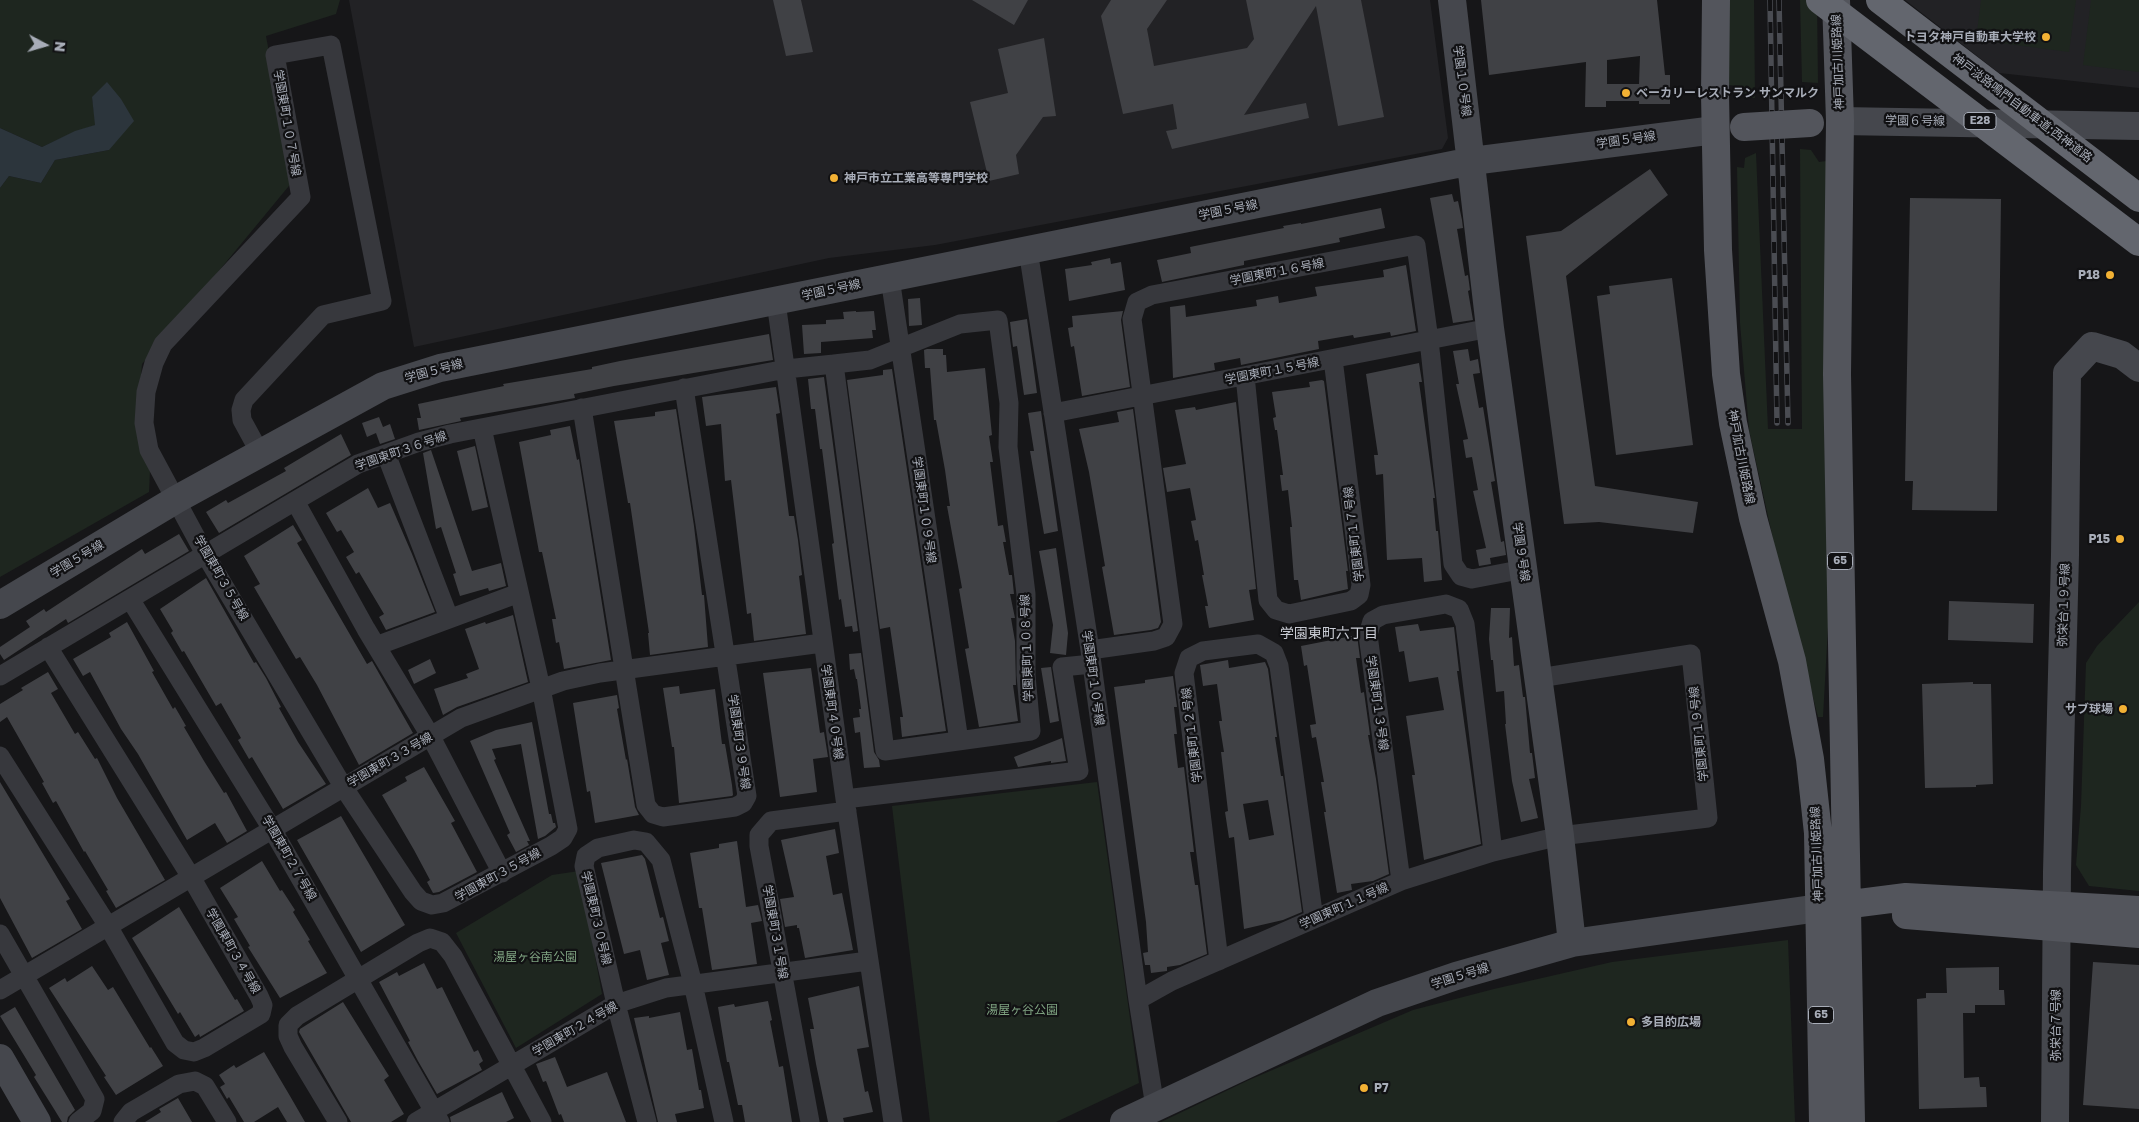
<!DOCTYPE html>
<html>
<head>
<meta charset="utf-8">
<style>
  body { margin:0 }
  #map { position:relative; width:2139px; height:1122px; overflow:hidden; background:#161618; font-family:"Golos Text",sans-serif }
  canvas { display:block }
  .north { position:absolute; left:20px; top:20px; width:50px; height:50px; -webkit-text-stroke:4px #111113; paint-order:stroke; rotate:96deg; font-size:14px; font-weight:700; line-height:20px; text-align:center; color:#a8adb8 }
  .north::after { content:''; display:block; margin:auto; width:18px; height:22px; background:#a8adb8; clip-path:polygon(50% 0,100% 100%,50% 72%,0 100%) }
</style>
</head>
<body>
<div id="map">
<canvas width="2139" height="1122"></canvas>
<div class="north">N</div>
</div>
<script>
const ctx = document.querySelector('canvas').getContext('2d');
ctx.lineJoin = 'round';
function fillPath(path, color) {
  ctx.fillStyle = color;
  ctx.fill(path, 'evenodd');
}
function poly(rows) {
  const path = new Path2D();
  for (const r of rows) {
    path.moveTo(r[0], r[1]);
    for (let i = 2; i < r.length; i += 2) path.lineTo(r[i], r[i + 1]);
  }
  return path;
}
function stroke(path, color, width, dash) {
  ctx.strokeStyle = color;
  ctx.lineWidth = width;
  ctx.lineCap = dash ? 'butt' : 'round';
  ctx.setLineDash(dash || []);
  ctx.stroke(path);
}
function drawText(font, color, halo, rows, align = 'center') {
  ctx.font = font + ' "Golos Text","Noto Sans JP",sans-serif';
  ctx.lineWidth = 4.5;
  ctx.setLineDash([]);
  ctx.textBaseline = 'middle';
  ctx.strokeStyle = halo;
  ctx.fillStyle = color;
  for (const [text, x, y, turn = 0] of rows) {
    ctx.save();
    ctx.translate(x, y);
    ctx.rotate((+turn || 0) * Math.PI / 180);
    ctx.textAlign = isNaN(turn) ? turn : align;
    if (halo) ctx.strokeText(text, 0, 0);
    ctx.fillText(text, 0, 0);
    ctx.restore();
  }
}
const built = poly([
  [349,0,1430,0,1448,138,1442,149,935,245,829,258,414,347],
  [1905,0,2139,0,2139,88,1999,73]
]);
const green = poly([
  [0,0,340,0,336,14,266,36,293,181,142,364,137,421,150,471,149,492,0,577,0,188,9,176,41,183,55,160,109,150,92,97,96,125,75,132,42,147,0,128],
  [1727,0,1754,0,1755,98,1746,98,1740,86,1726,85],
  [1800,0,1817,0,1818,83,1802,82],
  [1981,0,2076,0,2069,52,1976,40],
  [2091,0,2139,0,2139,72,2083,65],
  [1800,149,1811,150,1819,162,1826,161,1831,573,1823,717,1818,717,1775,548,1749,430,1740,323,1737,167,1744,168,1745,158,1756,153,1768,429,1802,429],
  [2139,602,2139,891,2089,886,2076,865,2081,806,2086,663,2097,646],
  [1097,782,1139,1083,1056,1122,930,1122,892,806],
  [579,871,602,994,516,1048,456,933,552,875],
  [1788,940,1795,1122,1161,1122,1249,1080,1413,1010,1494,989,1612,962]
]);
const water = poly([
  [107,82,121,99,134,121,109,150,55,160,41,183,9,176,0,188,0,128,42,147,75,131,95,125,92,97]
]);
const building = poly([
  [773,0,801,0,813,52,786,56],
  [972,0,1028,0,1014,25],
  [1111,0,1167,0,1147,29,1154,66,1247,48,1254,39,1246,0,1361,0,1384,117,1338,126,1316,6,1244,115,1306,103,1309,118,1172,149,1166,131,1177,129,1173,104,1123,114,1101,16],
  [1481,0,1657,0,1665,75,1670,75,1670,104,1639,104,1639,101,1606,101,1606,107,1585,107,1586,62,1489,75],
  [1640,56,1639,84,1607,84,1607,60],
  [1044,38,1056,116,1043,117,1016,155,1019,174,989,181,970,102,1008,93,998,49],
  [1650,169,1668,195,1566,276,1595,486,1698,502,1693,533,1599,522,1564,524,1526,236,1561,231],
  [1452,194,1454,202,1458,201,1462,220,1463,228,1457,229,1465,276,1468,275,1470,290,1468,291,1473,320,1453,323,1430,198],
  [1910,198,2001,199,1997,511,1912,510,1913,481,1905,481],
  [1381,208,1385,228,1339,238,1340,242,1244,261,1244,265,1162,282,1157,260,1191,253,1190,247,1284,228,1283,226,1301,223,1301,224],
  [1110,258,1111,264,1121,262,1125,290,1069,301,1065,269,1092,265,1091,262],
  [1406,265,1416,331,1391,336,1390,332,1354,338,1353,335,1318,341,1319,349,1241,365,1240,358,1214,363,1215,370,1173,378,1170,307,1185,305,1186,317,1257,306,1256,300,1278,296,1279,303,1317,296,1315,287,1384,277,1383,270],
  [1672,278,1693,445,1616,455,1597,296,1610,294,1609,286],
  [920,298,922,325,909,326,908,299],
  [856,311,856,312,874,311,876,330,872,330,873,338,821,342,821,353,804,354,802,325,826,324,826,320,844,319,843,312],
  [1123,311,1121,320,1130,387,1082,396,1074,346,1071,347,1068,328,1073,327,1072,316],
  [1027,319,1037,393,1024,395,1017,346,1013,347,1010,322],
  [769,334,773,360,614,386,574,394,575,398,460,418,461,421,419,430,417,418,421,418,418,404,504,386,503,384,592,369,592,367,620,361],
  [927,349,943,349,943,355,946,355,947,372,985,368,992,435,989,436,993,462,990,462,998,526,1003,525,1006,542,1003,542,1009,575,1012,575,1014,594,1010,594,1015,618,1011,618,1015,641,1016,685,1013,685,1018,721,979,727,965,649,969,648,959,589,962,588,947,506,950,506,945,470,936,420,934,420,930,368,925,368,924,350],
  [1468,349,1470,361,1478,359,1480,373,1473,374,1479,408,1483,407,1495,481,1491,482,1501,542,1504,541,1506,555,1490,558,1491,564,1479,566,1476,550,1486,548,1473,491,1478,490,1472,457,1466,458,1463,440,1468,439,1456,384,1459,384,1453,351],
  [1419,363,1422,382,1419,382,1435,498,1433,498,1436,531,1438,531,1440,553,1442,580,1424,582,1422,558,1387,560,1383,474,1376,475,1374,455,1378,455,1366,374],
  [892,369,946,731,902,737,900,717,903,717,890,627,880,629,847,380,883,375,883,370],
  [824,377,858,631,853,632,852,626,845,627,841,599,839,600,832,544,834,543,822,449,820,449,815,409,811,409,808,379],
  [1322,380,1324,381,1348,571,1346,571,1348,589,1301,600,1298,580,1294,580,1290,527,1292,527,1288,490,1282,491,1280,475,1283,475,1277,430,1275,430,1273,418,1276,417,1272,392,1310,387,1309,382],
  [776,387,780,413,776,414,789,516,794,516,798,540,802,575,799,576,806,634,754,641,751,613,747,614,731,480,725,481,721,424,706,426,702,397],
  [1236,402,1256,589,1249,590,1254,620,1209,628,1205,606,1208,606,1202,575,1204,575,1198,540,1195,541,1191,521,1196,520,1190,488,1167,492,1163,468,1186,464,1175,410,1195,407,1196,410],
  [676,409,694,526,702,595,704,595,708,647,650,655,648,633,649,633,630,503,628,503,614,421,655,416,655,412],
  [1133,409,1161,622,1158,628,1151,630,1114,635,1102,567,1105,566,1089,472,1079,429,1119,422,1117,412],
  [1041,411,1058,531,1044,534,1030,451,1034,451,1028,413],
  [379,417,383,427,390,424,395,439,380,444,376,433,367,437,362,423],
  [570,426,577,460,579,459,611,660,564,669,559,642,556,643,552,619,556,619,542,552,539,552,519,442,551,435,550,430],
  [341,434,351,455,219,533,206,512,226,500,228,503,286,471,284,468],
  [475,446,488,507,472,511,457,451],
  [431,450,472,571,501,563,506,586,489,591,488,588,460,596,453,574,456,573,441,527,436,529,423,453],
  [368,488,378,508,390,503,412,554,435,612,386,630,379,617,384,614,359,572,356,574,346,557,354,552,341,530,337,532,326,513],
  [293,525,302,540,297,543,367,664,372,661,413,733,359,765,317,685,300,657,296,659,254,587,260,584,244,556],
  [179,534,189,551,68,623,66,619,4,660,0,654,0,647,30,627,26,621,44,609,46,612,142,549,145,554],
  [1056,548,1068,633,1066,655,1050,653,1053,625,1039,551],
  [206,578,254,663,256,662,266,678,281,707,279,708,298,742,326,784,283,809,252,757,249,759,238,740,241,738,221,703,216,706,184,651,182,652,171,633,173,631,160,609],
  [1949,601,2034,604,2033,643,1948,640],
  [1491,608,1510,608,1509,638,1512,637,1514,666,1519,665,1523,697,1525,697,1530,753,1532,753,1535,778,1529,779,1538,818,1521,822,1512,781,1505,724,1506,724,1504,691,1496,692,1493,660,1491,660,1489,639],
  [513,615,528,682,457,707,443,715,434,689,468,678,466,674,479,669,465,629,485,622,486,624],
  [127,622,154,671,152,672,173,709,175,707,186,726,184,727,204,761,224,793,226,792,247,831,227,843,215,823,187,840,138,754,121,729,90,672,83,676,73,659,111,637,109,633],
  [1418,624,1420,631,1454,627,1459,671,1457,671,1481,844,1424,860,1412,775,1415,775,1406,716,1444,710,1438,677,1409,682,1404,651,1399,652,1395,627],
  [1357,635,1360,658,1356,658,1361,693,1364,692,1370,735,1368,735,1376,779,1389,874,1373,881,1351,884,1352,890,1337,893,1324,812,1326,812,1321,782,1324,782,1316,737,1312,738,1310,725,1316,724,1307,665,1304,666,1301,646],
  [861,653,874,752,879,760,880,767,864,768,860,732,855,733,853,718,860,717,859,709,861,709,857,679,856,679,854,669,850,670,849,654],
  [430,659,436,673,414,684,408,670],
  [1228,660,1229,668,1265,662,1268,669,1277,737,1275,737,1281,776,1283,776,1302,912,1283,920,1244,929,1234,837,1229,838,1225,812,1228,811,1221,752,1224,752,1219,721,1222,721,1217,684,1203,686,1200,665],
  [1268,800,1274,835,1249,840,1243,804],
  [1051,667,1059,721,1050,723,1041,668],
  [811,668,820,733,824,732,828,757,813,759,817,792,780,797,763,673],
  [48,672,58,689,51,693,75,734,78,732,95,759,97,758,117,798,165,880,116,908,106,891,108,890,85,851,84,852,56,801,53,803,42,783,44,782,7,717,0,722,0,704,23,690,21,688],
  [1173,676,1177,707,1174,707,1177,734,1174,734,1178,768,1184,767,1194,852,1190,852,1195,885,1198,885,1207,954,1180,965,1167,967,1167,971,1151,973,1150,965,1145,965,1143,953,1148,952,1146,922,1114,687,1145,683,1145,680],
  [1973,682,1973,684,1991,684,1993,784,1976,785,1976,787,1925,788,1922,684],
  [679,686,680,694,715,689,722,744,725,744,732,785,733,795,732,796,679,803,674,747,672,747,663,688],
  [617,695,619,708,617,709,626,760,627,759,635,807,639,815,595,823,590,791,587,792,573,703],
  [532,722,549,814,551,814,553,823,555,823,556,827,545,836,538,839,521,744,492,749,496,759,494,760,530,841,527,841,529,845,516,852,507,835,510,833,470,741,496,730],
  [1062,738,1066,761,1051,763,1051,761,1018,767,1014,757],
  [424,767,455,821,451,823,477,872,439,892,433,893,427,882,430,880,414,850,382,795,407,781,405,777],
  [0,782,70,899,66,901,82,929,32,958,0,898],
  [341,816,405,925,361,952,297,840],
  [835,829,839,853,826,856,833,895,842,893,853,950,805,958,799,928,797,928,797,925,785,927,780,899,794,897,781,840],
  [737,841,746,907,758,905,762,921,751,923,757,964,712,970,702,908,699,908,690,853,719,848,719,844],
  [642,855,645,859,660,918,663,917,669,941,661,943,669,975,647,980,640,950,624,954,601,863],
  [262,861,280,891,282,890,295,910,293,912,310,940,308,941,327,973,280,998,248,947,250,946,234,919,238,917,220,888],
  [179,907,235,1000,237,999,244,1011,200,1037,199,1034,195,1037,180,1012,178,1014,132,938],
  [2093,962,2139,965,2139,1109,2083,1105],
  [424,963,437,989,442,987,474,1052,478,1050,483,1061,479,1064,482,1070,437,1094,418,1061,408,1042,410,1041,379,982,397,972,399,976],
  [92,966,108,990,113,987,150,1048,151,1047,163,1066,116,1095,104,1077,106,1076,49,988,65,978,67,982],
  [1999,967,1999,990,2004,990,2005,1005,1975,1005,1975,1013,1963,1013,1964,1078,1979,1077,1980,1087,1986,1087,1987,1107,1919,1109,1917,999,1926,998,1926,993,1947,993,1946,968],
  [859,986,869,1047,857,1049,865,1092,868,1091,873,1112,843,1118,844,1122,828,1122,816,1064,810,1029,814,1029,808,998],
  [768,1001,772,1020,770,1021,779,1067,783,1066,792,1122,745,1122,742,1105,738,1105,729,1062,727,1062,718,1007,734,1004,735,1007],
  [343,1002,389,1076,384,1080,404,1114,391,1122,351,1122,299,1032,300,1029],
  [15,1007,75,1110,68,1117,67,1122,62,1122,54,1109,34,1077,36,1075,0,1016],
  [680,1012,687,1050,692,1049,699,1090,701,1090,704,1108,675,1114,677,1122,658,1122,634,1018,649,1016,649,1018],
  [264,1052,290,1096,305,1122,287,1122,278,1107,254,1122,244,1122,229,1097,227,1099,220,1087,225,1084,219,1075,234,1065,236,1068],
  [555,1057,567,1087,607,1072,626,1122,564,1122,561,1114,559,1115,546,1081,543,1082,536,1064],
  [502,1092,514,1118,506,1122,451,1122,450,1117],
  [178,1098,192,1122,145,1122,161,1112,159,1109]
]);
const street = poly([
  [1028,250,1090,650,1138,1000,1155,1107],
  [890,278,959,741],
  [776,302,845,799,893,1122],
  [1245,376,1268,600,1276,610,1289,614,1351,601,1359,595,1361,585,1333,359],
  [582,408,646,805,653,814,663,817,735,807,743,803,747,796,684,388],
  [1053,413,1490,328],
  [260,453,242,420,241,410,244,400,323,315,382,301,331,45,275,55,301,197,163,344,154,363,146,392,144,423,149,450,205,554,344,788,413,892,421,901,432,905,443,903,551,846,563,838,568,829,541,688,482,428],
  [386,454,449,618],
  [130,599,272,829,440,1122],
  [376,646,519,593],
  [1090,650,1154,641,1166,637,1173,624,1132,319,1137,302,1152,295,1416,245,1429,340,1453,564,1461,576,1472,579,1524,569],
  [0,676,295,501],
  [0,756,108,926,175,1043,184,1050,194,1052,204,1048,261,1014,263,1005,259,996,191,877,48,647],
  [845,799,1079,771,1062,667,1092,664],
  [502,873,431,737,366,629,295,501,358,464,419,442,450,434,786,369,834,364,870,360,960,324,998,320,1009,403,1008,447,1026,594,1026,675,1031,731,885,751,834,364],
  [1401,881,1368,635,1372,621,1383,615,1446,604,1459,609,1465,624,1493,852],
  [0,934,95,1099,92,1111,78,1122],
  [1219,961,1184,673,1189,658,1203,651,1258,644,1274,653,1279,666,1314,919],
  [0,990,461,718,563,681,600,673,822,643],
  [1138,1000,1172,981,1401,881,1493,852,1560,836,1708,818,1691,654,1539,678],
  [123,1122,131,1112,179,1084,195,1081,205,1086,227,1122],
  [338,1122,293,1047,288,1036,288,1025,297,1016,418,943,430,938,442,942,453,956,542,1122],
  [416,1122,616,1004,666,988,868,961],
  [647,1122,616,1004,584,866,586,856,598,848,634,840,646,842,661,860,693,984,724,1122],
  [810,1122,759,846,759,835,771,821,847,811]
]);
const secondary = poly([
  [1452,0,1490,328,1560,836,1572,943],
  [1840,121,2139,126],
  [0,605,177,499,383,386,440,368,1472,161,1715,130],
  [0,1058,37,1122],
  [1124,1122,1377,1003,1456,976,1572,943,1819,908],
  [2055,1122,2057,872,2065,555,2067,373,2092,346,2122,355,2139,368]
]);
const primary = poly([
  [1716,0,1715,94,1718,250,1726,374,1733,423,1753,518,1792,661,1810,759,1818,833,1823,1122],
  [1836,0,1840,121,1837,374,1839,483,1851,1122],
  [1828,907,1906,897,2139,910],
  [1906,915,2139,934]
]);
const rail = poly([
  [1770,0,1777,423],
  [1779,0,1788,423]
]);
const primaryBridge = poly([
  [1744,127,1810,123]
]);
const highwayBridge = poly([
  [1820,0,2139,242],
  [1880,0,2139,198]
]);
const markers = [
  [2046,37,5,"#f2b134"],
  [1626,93,5,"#f2b134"],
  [834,178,5,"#f2b134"],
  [2110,275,5,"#f2b134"],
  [2120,539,5,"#f2b134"],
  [2123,709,5,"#f2b134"],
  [1631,1022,5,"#f2b134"],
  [1364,1088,5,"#f2b134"]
];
const shields = [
  [1980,121,32],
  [1840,561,25],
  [1821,1015,25]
];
const shieldNames = [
  ["E28",1980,121],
  ["65",1840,561],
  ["65",1821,1015]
];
const poiNames = [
  ["トヨタ神戸自動車大学校",2036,37],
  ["ベーカリーレストラン サンマルク",1636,93,"left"],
  ["神戸市立工業高等専門学校",844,178,"left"],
  ["P18",2100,275],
  ["P15",2110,539],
  ["サブ球場",2113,709],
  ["多目的広場",1641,1022,"left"],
  ["P7",1374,1088,"left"]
];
const streetNames = [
  ["神戸加古川姫路線",1838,62,-92],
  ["学園１０号線",1462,81,83],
  ["神戸淡路鳴門自動車道;西神道路",2022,108,37],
  ["学園６号線",1915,121,1],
  ["学園東町１０７号線",287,123,80],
  ["学園５号線",1626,140,-8],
  ["学園５号線",1228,210,-11],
  ["学園東町１６号線",1277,272,-11],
  ["学園５号線",831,290,-12],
  ["学園５号線",434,371,-15],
  ["学園東町１５号線",1272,371,-11],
  ["学園東町３６号線",401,451,-19],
  ["神戸加古川姫路線",1741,457,79],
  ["学園東町１０９号線",924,510,82],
  ["学園東町１７号線",1354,534,-97],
  ["学園９号線",1521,552,82],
  ["学園５号線",77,559,-31],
  ["学園東町３５号線",221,578,60],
  ["弥栄台１９号線",2064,605,-88],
  ["学園東町１０８号線",1027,648,-92],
  ["学園東町１０号線",1093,678,82],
  ["学園東町１３号線",1377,703,82],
  ["学園東町４０号線",832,712,82],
  ["学園東町１９号線",1699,734,-96],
  ["学園東町１２号線",1192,735,-97],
  ["学園東町３９号線",739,742,82],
  ["学園東町３３号線",390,760,-30],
  ["神戸加古川姫路線",1817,854,-92],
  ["学園東町２７号線",289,858,60],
  ["学園東町３５号線",498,875,-29],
  ["学園東町１１号線",1344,906,-24],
  ["学園東町３０号線",596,918,77],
  ["学園東町３１号線",775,932,80],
  ["学園東町３４号線",233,951,60],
  ["学園５号線",1460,976,-17],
  ["弥栄台７号線",2056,1025,-90],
  ["学園東町２４号線",575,1029,-30]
];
const parkNames = [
  ["湯屋ヶ谷南公園",535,957],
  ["湯屋ヶ谷公園",1022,1010]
];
const neighbourhoodNames = [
  ["学園東町六丁目",1329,634]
];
fillPath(built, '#222225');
fillPath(green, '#1e261f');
fillPath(water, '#2c353c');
fillPath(building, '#404145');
stroke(street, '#37383d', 19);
stroke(secondary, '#45474d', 28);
stroke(primary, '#53555c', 28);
stroke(rail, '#4a4c52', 5.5);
stroke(rail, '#111113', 4, [11]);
stroke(primaryBridge, '#53555c', 28);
stroke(highwayBridge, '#63666e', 28);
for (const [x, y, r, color] of markers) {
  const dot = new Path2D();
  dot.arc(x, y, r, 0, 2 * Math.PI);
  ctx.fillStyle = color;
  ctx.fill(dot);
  stroke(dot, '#111113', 2);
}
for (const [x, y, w] of shields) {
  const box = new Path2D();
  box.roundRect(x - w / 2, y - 8.5, w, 17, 4);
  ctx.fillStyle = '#111113';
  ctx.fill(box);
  stroke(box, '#a8adb8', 1);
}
drawText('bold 11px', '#a8adb8', null, shieldNames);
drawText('bold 12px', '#a8adb8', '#111113', poiNames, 'right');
drawText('12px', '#a8adb8', '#111113', streetNames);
drawText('12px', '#7fa381', '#111113', parkNames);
drawText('14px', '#c9ccd4', '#111113', neighbourhoodNames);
</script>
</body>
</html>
